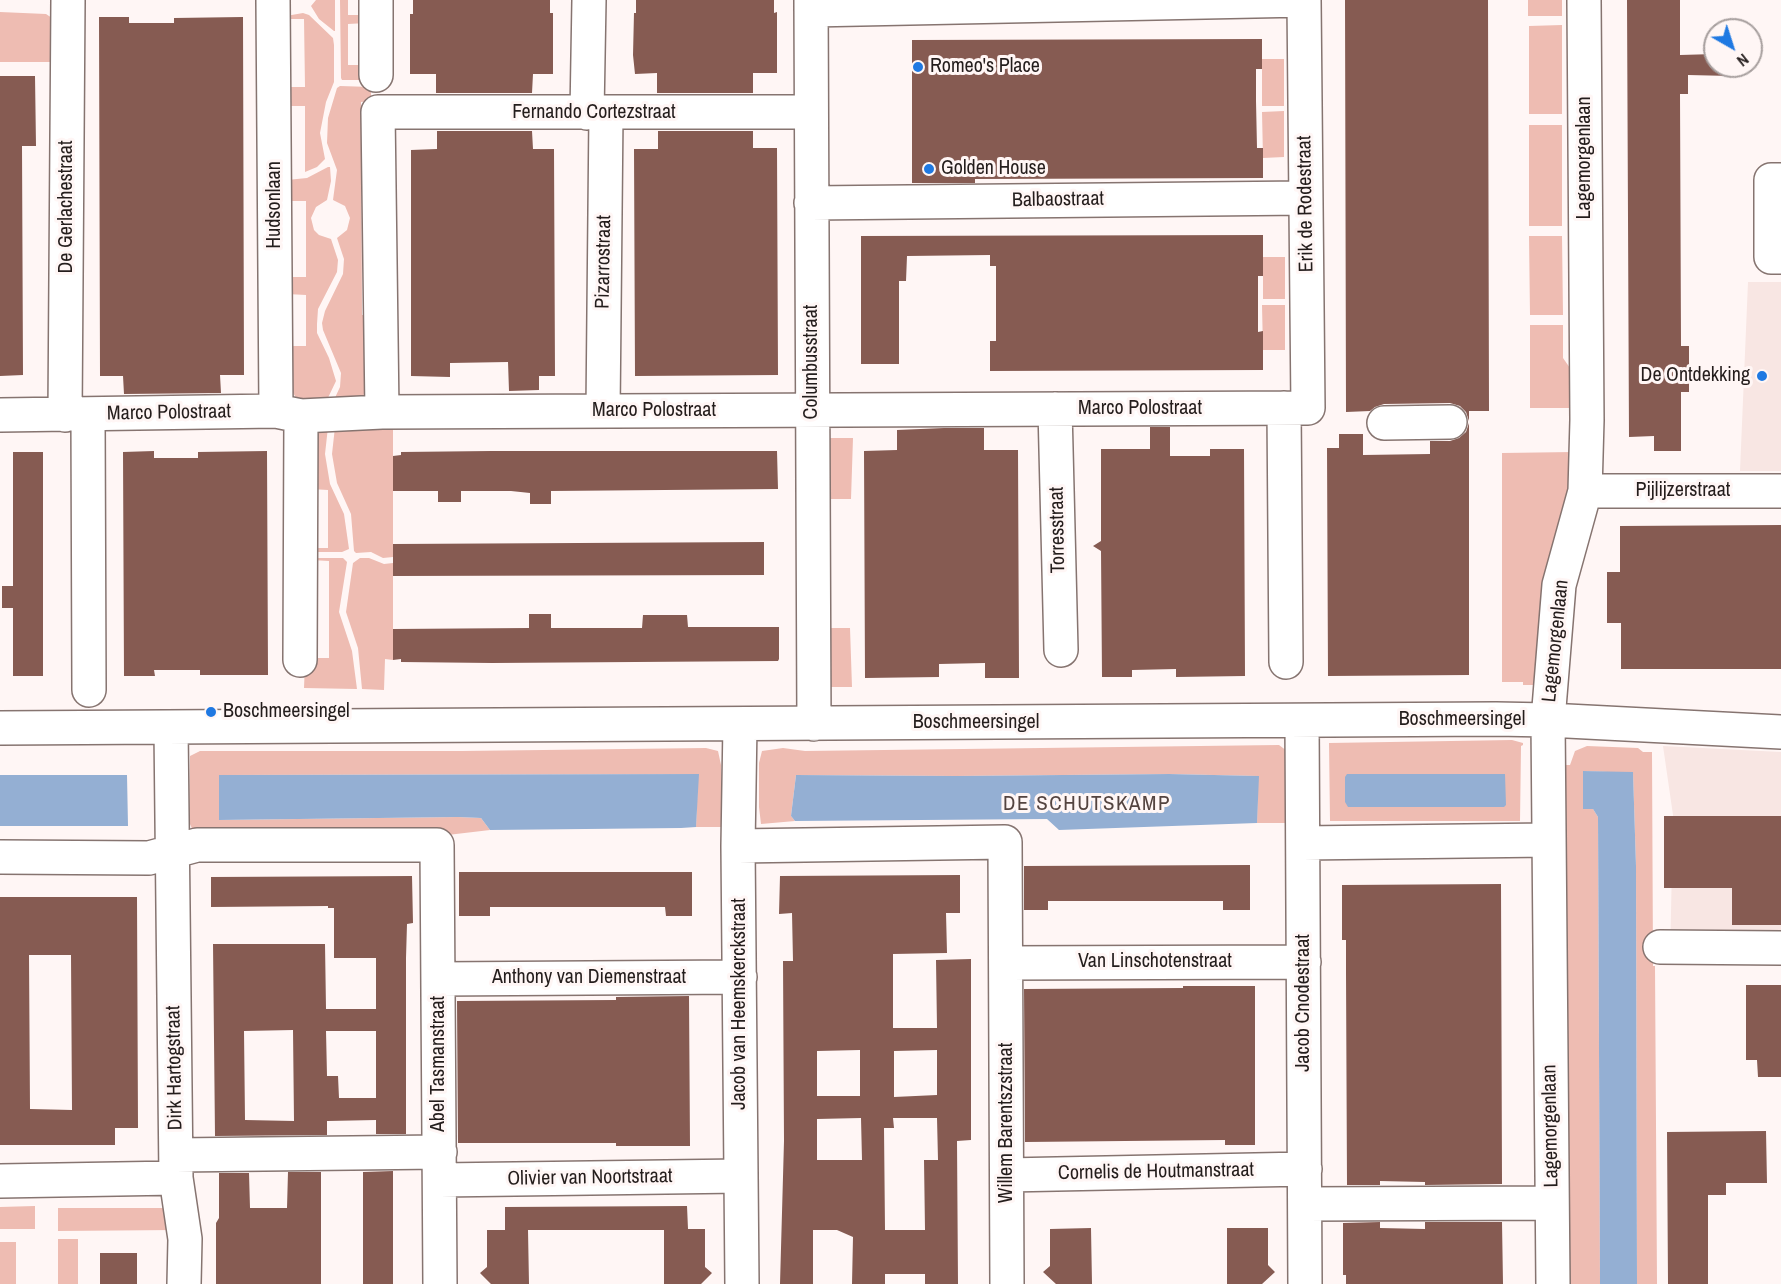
<!DOCTYPE html>
<html>
<head>
<meta charset="utf-8">
<style>
  body { margin:0 }
  #map { position:relative; width:1781px; height:1284px; overflow:hidden; background:#fff6f5; font-family:"Archivo Narrow",sans-serif }
  canvas { display:block }
  .north { position:absolute; left:1703px; top:18px; width:60px; height:60px; box-sizing:border-box; background:#fff6f5; border:2px solid #a79f9e; border-radius:50%; rotate:141deg; font-size:16px; font-weight:700; line-height:24px; text-align:center; color:#241d1c }
  .north::after { content:''; display:block; margin:auto; width:21px; height:27px; background:#1f79e2; clip-path:polygon(50% 0,100% 100%,50% 72%,0 100%) }
</style>
</head>
<body>
<div id="map">
<canvas width="1781" height="1284"></canvas>
<div class="north">N</div>
</div>
<script>
const ctx = document.querySelector('canvas').getContext('2d');
ctx.lineJoin = 'round';
function fillPath(path, color) {
  ctx.fillStyle = color;
  ctx.fill(path, 'evenodd');
}
function poly(rows) {
  const path = new Path2D();
  for (const r of rows) {
    path.moveTo(r[0], r[1]);
    for (let i = 2; i < r.length; i += 2) path.lineTo(r[i], r[i + 1]);
  }
  return path;
}
function stroke(path, color, width, dash) {
  ctx.strokeStyle = color;
  ctx.lineWidth = width;
  ctx.lineCap = dash ? 'butt' : 'round';
  ctx.setLineDash(dash || []);
  ctx.stroke(path);
}
function drawText(font, color, halo, rows, align = 'center') {
  ctx.font = font + ' "Archivo Narrow",sans-serif';
  ctx.lineWidth = 6;
  ctx.setLineDash([]);
  ctx.textBaseline = 'middle';
  ctx.strokeStyle = halo;
  ctx.fillStyle = color;
  for (const [text, x, y, turn = 0] of rows) {
    ctx.save();
    ctx.translate(x, y);
    ctx.rotate((+turn || 0) * Math.PI / 180);
    ctx.textAlign = isNaN(turn) ? turn : align;
    if (halo) ctx.strokeText(text, 0, 0);
    ctx.fillText(text, 0, 0);
    ctx.restore();
  }
}
const built = poly([
  [1748,282,1781,282,1781,471,1740,471],
  [1663,746,1781,752,1781,960,1670,961,1673,815]
]);
const green = poly([
  [316,0,335,0,335,31,334,31,319,19,311,6],
  [340,0,348,0,348,15,367,15,367,23,348,24,348,65,367,65,371,80,342,80,341,78],
  [1528,0,1562,0,1562,16,1528,16],
  [0,12,46,14,52,18,51,62,0,62],
  [303,13,309,15,333,38,334,45,334,82,326,102,320,133,325,159,317,167,305,172,305,106,286,106,286,87,305,87,304,19,286,19,286,16],
  [1562,25,1562,114,1529,114,1529,26],
  [1262,59,1284,59,1284,106,1262,106],
  [340,86,371,87,371,101,361,102,362,315,370,315,366,390,363,396,357,400,333,402,340,387,341,373,323,330,322,323,325,311,343,274,344,259,337,238,347,230,350,218,345,206,333,200,337,170,327,143,328,118,337,88],
  [1284,111,1284,157,1263,158,1262,112],
  [1529,125,1562,125,1562,226,1529,226],
  [328,167,330,167,331,181,327,200,316,207,311,218,314,230,319,235,331,239,338,260,337,272,318,309,317,324,317,333,329,358,336,381,326,402,298,401,292,391,287,346,306,346,306,295,287,294,287,277,306,277,306,201,286,201,287,180,307,178],
  [1529,236,1562,236,1563,315,1530,315],
  [1263,257,1285,257,1285,299,1263,299],
  [1262,305,1285,305,1285,350,1263,350],
  [1530,325,1563,325,1563,358,1570,368,1573,408,1530,408],
  [328,427,325,454,330,484,344,514,349,549,342,552,311,552,311,548,328,548,328,490,311,489,313,437,321,430],
  [335,427,393,427,393,557,383,558,371,552,356,553,354,551,351,514,337,483,332,454],
  [829,438,853,438,851,499,828,499],
  [1573,452,1570,481,1548,588,1541,685,1523,685,1523,682,1502,682,1502,453],
  [311,558,343,558,347,562,339,612,352,651,357,689,304,688,305,663,311,658,329,658,329,561,311,560],
  [360,558,369,558,384,564,393,563,393,660,385,659,384,690,362,689,358,648,346,612,353,563],
  [828,628,850,628,852,687,829,687],
  [1512,740,1523,743,1523,745,1521,746,1520,821,1330,821,1329,743],
  [1382,774,1505,774,1504,807,1405,806],
  [1279,745,1287,751,1285,823,1257,823,1258,776,1169,774,956,776,796,775,791,816,795,821,761,824,759,807,759,763,762,751,783,748,805,751],
  [1587,746,1638,748,1643,752,1652,752,1653,966,1655,966,1657,1284,1637,1284,1636,866,1633,773,1583,771,1583,808,1593,809,1598,817,1600,1284,1566,1284,1565,765,1570,765,1575,751],
  [706,748,718,751,721,765,723,827,696,827,698,774,219,775,219,820,458,817,481,818,490,830,439,836,195,835,189,822,190,756,200,751,462,751],
  [35,1206,35,1229,0,1229,0,1207],
  [58,1208,175,1208,175,1230,58,1231],
  [58,1239,78,1239,78,1284,58,1284],
  [0,1242,16,1242,16,1284,0,1284]
]);
const water = poly([
  [1583,771,1633,772,1636,866,1637,1284,1600,1284,1598,817,1593,809,1583,809],
  [699,774,696,827,681,828,490,830,481,818,458,817,219,820,219,775],
  [1169,774,1259,776,1257,823,1059,830,1047,819,795,821,791,816,796,775,956,776],
  [1347,774,1505,774,1506,805,1504,807,1348,807,1345,802,1345,777],
  [0,775,127,775,128,826,0,826]
]);
const building = poly([
  [413,0,550,0,550,13,553,13,553,74,533,74,532,93,436,93,436,74,410,74,410,14,413,14],
  [636,0,774,0,774,13,777,12,777,73,753,73,753,93,657,93,657,73,635,74,633,55,634,13,636,13],
  [1345,0,1488,0,1489,411,1469,411,1469,421,1466,412,1460,406,1450,403,1384,404,1375,407,1370,411,1346,412],
  [1627,0,1680,0,1680,55,1715,54,1715,66,1731,66,1731,76,1688,75,1688,94,1680,94,1681,346,1689,346,1689,392,1681,392,1681,451,1654,451,1654,436,1629,437],
  [99,17,129,17,129,23,174,23,174,18,243,17,244,375,220,375,221,393,124,394,123,376,100,376],
  [1262,39,1262,69,1256,69,1256,101,1257,148,1263,148,1263,178,975,179,975,183,912,183,912,40],
  [0,76,35,76,36,146,22,146,23,375,0,376],
  [437,131,532,131,533,149,554,149,555,376,539,376,539,390,509,391,508,362,450,363,450,377,411,376,411,150,437,149],
  [658,131,753,131,753,148,777,148,778,375,635,376,634,149,658,149],
  [1263,235,1263,276,1258,276,1258,332,1263,331,1263,370,990,371,990,341,996,341,996,266,990,266,990,255,907,256,906,281,899,281,899,364,861,364,861,236],
  [1469,423,1469,675,1328,676,1327,448,1339,448,1339,434,1363,434,1363,455,1430,454,1430,441,1450,441,1459,438,1466,432],
  [1150,427,1170,427,1170,456,1210,456,1210,449,1244,449,1245,676,1176,677,1176,669,1132,670,1132,677,1102,677,1101,551,1093,546,1101,541,1101,449,1150,449],
  [944,428,984,428,984,450,1018,450,1019,678,985,678,985,663,939,664,939,677,865,678,864,451,897,450,897,430],
  [154,451,154,458,198,458,198,452,267,451,268,675,200,675,200,670,154,670,155,676,124,676,123,452],
  [491,451,777,451,778,489,551,491,551,504,530,504,530,493,511,491,461,491,461,502,438,502,438,491,393,491,393,456,401,455,401,452],
  [13,452,43,452,43,676,13,676,13,608,2,608,2,586,13,586],
  [1781,525,1781,669,1621,669,1621,623,1607,623,1607,572,1620,572,1620,526],
  [764,542,764,575,393,576,393,544],
  [529,614,551,614,551,628,642,628,643,615,687,615,688,627,779,627,779,659,778,661,492,663,401,662,401,659,393,660,393,629,529,628],
  [1664,816,1781,816,1781,925,1732,925,1732,888,1664,888],
  [1250,865,1250,910,1223,910,1223,901,1048,901,1048,910,1024,910,1024,866],
  [459,872,692,872,692,916,666,916,665,907,490,907,490,916,459,916],
  [960,875,960,913,946,913,947,953,893,954,893,1028,937,1028,936,960,971,959,971,1140,957,1141,958,1284,925,1284,925,1274,885,1274,885,1284,852,1284,853,1237,837,1230,813,1230,813,1284,780,1284,784,1141,783,961,793,961,792,913,779,914,780,876],
  [860,1050,860,1096,817,1096,817,1051],
  [937,1050,937,1095,894,1097,894,1051],
  [861,1118,862,1160,817,1160,817,1119],
  [893,1118,937,1118,938,1160,924,1160,925,1230,885,1230,884,1128,894,1128],
  [412,876,413,923,407,924,406,958,406,1134,376,1134,376,1120,327,1121,327,1135,215,1136,213,944,325,944,326,1009,376,1009,376,958,334,958,334,908,328,908,328,906,211,907,211,877],
  [293,1030,294,1121,245,1120,244,1031],
  [326,1031,376,1031,376,1098,339,1098,338,1076,327,1076],
  [1501,884,1502,1184,1425,1185,1425,1182,1380,1181,1380,1185,1347,1185,1346,972,1346,940,1342,940,1342,885],
  [0,897,137,897,138,1128,115,1128,115,1145,0,1145],
  [29,955,71,955,72,1110,30,1109],
  [1746,985,1781,985,1781,1077,1758,1077,1757,1060,1746,1060],
  [1183,986,1255,986,1255,1145,1225,1145,1225,1140,1025,1142,1024,989,1183,988],
  [689,996,690,1146,616,1146,616,1143,458,1143,457,1001,616,1000,616,997],
  [1766,1131,1767,1183,1726,1183,1726,1195,1708,1195,1708,1284,1668,1284,1667,1132],
  [393,1171,393,1284,363,1284,363,1172],
  [288,1172,321,1172,321,1284,216,1284,216,1223,219,1218,219,1173,249,1173,250,1208,287,1208],
  [687,1206,688,1229,705,1229,705,1267,712,1273,701,1284,664,1284,664,1230,528,1230,529,1284,491,1284,480,1273,487,1267,487,1230,505,1230,505,1207],
  [1380,1222,1380,1228,1425,1229,1425,1222,1502,1222,1503,1284,1346,1284,1346,1275,1343,1275,1343,1223],
  [1091,1228,1092,1284,1056,1284,1043,1272,1050,1266,1050,1229],
  [1227,1228,1268,1228,1268,1265,1275,1272,1262,1284,1227,1284],
  [100,1253,137,1253,137,1284,100,1284]
]);
const minor = poly([
  [273,0,276,411],
  [376,0,376,75],
  [811,0,814,724],
  [811,10,1304,0],
  [587,113,589,0],
  [1781,180,1771,180,1771,257,1781,257],
  [811,203,1305,198],
  [1284,408,1286,662],
  [1055,409,1061,650],
  [603,411,606,113],
  [382,412,378,112,811,112],
  [88,414,89,690],
  [0,415,276,411,301,416,382,412,1308,408,1304,0],
  [65,415,68,0],
  [1384,423,1450,422],
  [1585,491,1781,491],
  [300,660,301,416],
  [1302,721,1305,1284],
  [740,724,738,846,742,1284],
  [0,728,1496,719,1548,720,1781,732],
  [171,728,176,1178,185,1239,184,1284],
  [1303,843,1548,840],
  [738,846,1005,842,1007,1284],
  [0,857,149,858,197,845,437,845,440,1284],
  [1660,947,1781,948],
  [1006,963,1304,962],
  [438,979,740,977],
  [176,1155,440,1152],
  [1007,1175,1305,1169],
  [440,1180,741,1176],
  [0,1181,176,1178],
  [1305,1204,1552,1203],
  [1553,1284,1548,720,1559,585,1585,491,1587,420,1584,0]
]);
const markers = [
  [918,67,6,"#1f79e2"],
  [929,169,6,"#1f79e2"],
  [1762,376,6,"#1f79e2"],
  [211,712,6,"#1f79e2"]
];
const poiNames = [
  ["Romeo's Place",930,67],
  ["Golden House",941,169],
  ["De Ontdekking",1750,376,"right"],
  ["Boschmeersingel",223,712]
];
const streetNames = [
  ["Fernando Cortezstraat",594,113],
  ["Lagemorgenlaan",1585,158,-90],
  ["Balbaostraat",1058,200,-1],
  ["Erik de Rodestraat",1306,204,-91],
  ["Hudsonlaan",275,205,-90],
  ["De Gerlachestraat",67,207,-90],
  ["Pizarrostraat",604,262,-89],
  ["Columbusstraat",812,362,-90],
  ["Marco Polostraat",1140,409],
  ["Marco Polostraat",654,411],
  ["Marco Polostraat",169,413,-1],
  ["Pijlijzerstraat",1683,491],
  ["Torresstraat",1058,530,-91],
  ["Lagemorgenlaan",1556,641,-84],
  ["Boschmeersingel",1462,720],
  ["Boschmeersingel",976,723],
  ["Van Linschotenstraat",1155,962],
  ["Anthony van Diemenstraat",589,978],
  ["Jacob Cnodestraat",1304,1003,-90],
  ["Jacob van Heemskerckstraat",740,1004,-90],
  ["Abel Tasmanstraat",439,1064,-90],
  ["Dirk Hartogstraat",175,1068,-91],
  ["Willem Barentszstraat",1007,1123,-90],
  ["Lagemorgenlaan",1551,1126,-91],
  ["Cornelis de Houtmanstraat",1156,1172,-1],
  ["Olivier van Noortstraat",590,1178,-1]
];
const neighbourhoodNames = [
  ["DE SCHUTSKAMP",1087,804]
];
fillPath(built, '#f8e6e3');
fillPath(green, '#eebcb2');
fillPath(water, '#94afd3');
fillPath(building, '#865b52');
stroke(minor, '#867470', 36);
stroke(minor, '#fff', 33);
for (const [x, y, r, color] of markers) {
  const dot = new Path2D();
  dot.arc(x, y, r, 0, 2 * Math.PI);
  ctx.fillStyle = color;
  ctx.fill(dot);
  stroke(dot, '#fff6f5', 2);
}
drawText('20px', '#241d1c', '#fff6f5', poiNames, 'left');
drawText('20px', '#241d1c', '#fff6f5', streetNames);
ctx.letterSpacing = '1.5px';
drawText('21px', '#544440', '#fff6f5', neighbourhoodNames);
ctx.letterSpacing = '0px';
</script>
</body>
</html>
